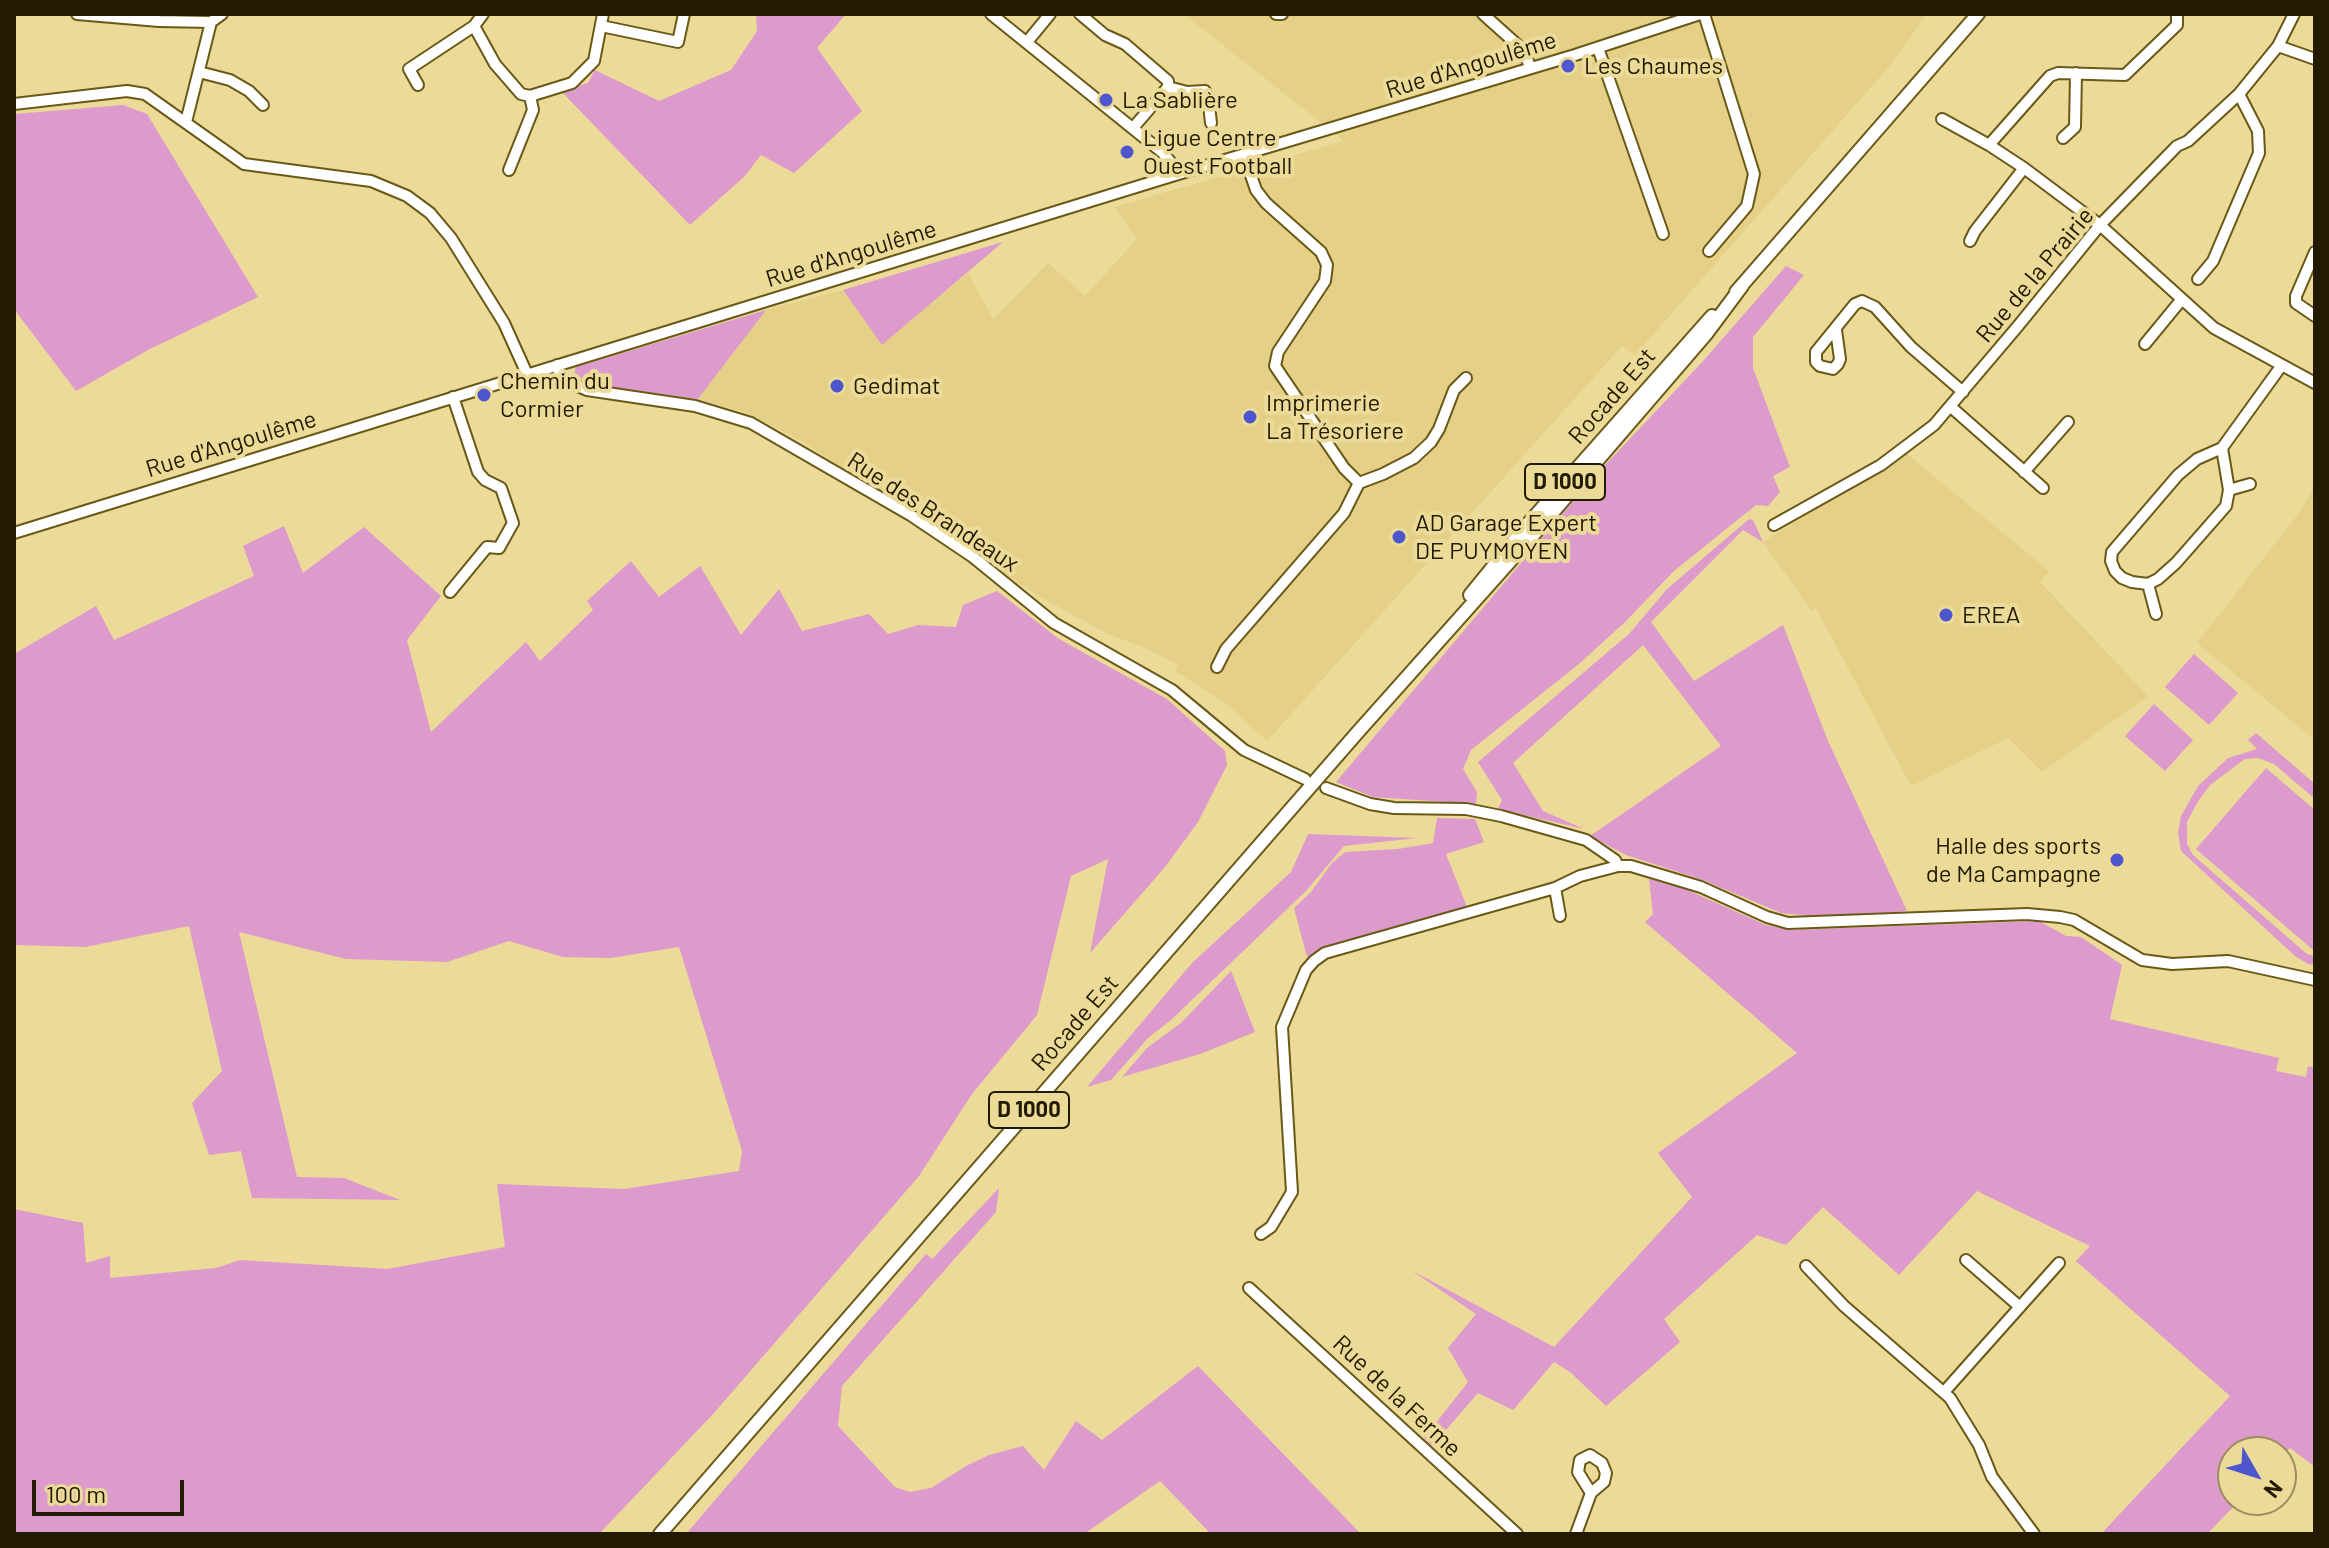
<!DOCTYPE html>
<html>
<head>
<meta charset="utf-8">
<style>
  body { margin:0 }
  #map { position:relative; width:2329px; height:1548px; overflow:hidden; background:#ecda99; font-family:Barlow,sans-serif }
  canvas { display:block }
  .frame { position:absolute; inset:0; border:16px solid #221b02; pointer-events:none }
  .north { position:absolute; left:2217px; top:1436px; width:80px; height:80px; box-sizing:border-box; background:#ecda99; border:2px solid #9b8e5d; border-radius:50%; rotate:129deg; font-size:22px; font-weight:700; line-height:32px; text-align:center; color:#221b02 }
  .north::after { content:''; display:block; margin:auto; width:28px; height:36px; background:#4d56cc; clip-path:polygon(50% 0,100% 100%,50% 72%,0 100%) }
  .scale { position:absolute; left:32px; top:1480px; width:152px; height:36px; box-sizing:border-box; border:4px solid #221b02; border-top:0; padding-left:10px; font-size:24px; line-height:28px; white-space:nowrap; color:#221b02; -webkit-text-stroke:6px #ecda99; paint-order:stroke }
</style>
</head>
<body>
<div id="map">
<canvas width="2329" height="1548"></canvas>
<div class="frame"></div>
<div class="north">N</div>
<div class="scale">100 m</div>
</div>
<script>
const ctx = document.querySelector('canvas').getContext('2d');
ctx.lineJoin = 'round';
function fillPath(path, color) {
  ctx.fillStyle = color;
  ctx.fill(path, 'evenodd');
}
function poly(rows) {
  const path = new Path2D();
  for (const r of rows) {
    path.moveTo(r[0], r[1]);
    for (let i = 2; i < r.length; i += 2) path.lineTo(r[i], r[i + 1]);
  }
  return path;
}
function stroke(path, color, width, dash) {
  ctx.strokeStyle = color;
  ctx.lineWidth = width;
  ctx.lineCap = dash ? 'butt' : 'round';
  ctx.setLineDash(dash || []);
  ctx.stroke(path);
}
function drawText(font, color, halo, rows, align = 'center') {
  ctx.font = font + ' Barlow,sans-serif';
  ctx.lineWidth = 8;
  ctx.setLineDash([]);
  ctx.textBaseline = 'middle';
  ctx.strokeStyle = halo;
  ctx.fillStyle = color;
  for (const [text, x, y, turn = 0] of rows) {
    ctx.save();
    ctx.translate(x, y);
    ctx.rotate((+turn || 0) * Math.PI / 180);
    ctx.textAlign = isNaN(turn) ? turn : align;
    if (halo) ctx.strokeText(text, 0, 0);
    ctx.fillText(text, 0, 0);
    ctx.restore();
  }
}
const built = poly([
  [1184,14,1927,14,1888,68,1635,355,1622,346,1267,741,1228,705,1175,671,1178,665,1150,650,1106,633,1040,597,800,440,744,412,698,399,766,310,843,290,882,344,968,273,993,319,1048,263,1085,296,1137,239,1114,207,1344,141],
  [1906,453,2049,571,2040,582,2148,696,2042,772,2008,738,1911,786,1816,608,1811,610,1763,542],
  [2315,487,2315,740,2197,643,2299,513]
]);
const green = poly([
  [756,14,846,14,817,48,862,111,794,173,761,155,744,177,690,225,561,91,588,83,595,70,659,101,731,70,757,31],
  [123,105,147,114,258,297,148,350,76,391,14,309,14,114],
  [1003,242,882,345,843,290],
  [1786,266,1804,275,1753,337,1753,368,1790,467,1773,476,1780,492,1768,506,1756,505,1674,571,1625,622,1580,663,1471,750,1463,769,1477,792,1476,804,1373,797,1336,782,1592,479,1704,360],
  [766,310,698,399,588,384,574,374,576,367],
  [1749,519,1753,520,1763,542,1743,530,1651,622,1694,681,1783,625,1828,741,1907,911,1821,917,1781,913,1703,880,1626,855,1590,836,1721,746,1643,645,1513,763,1543,811,1584,829,1498,809,1502,800,1478,762,1629,634,1667,589],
  [284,526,303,573,364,527,441,596,407,640,431,732,526,642,540,661,593,610,587,601,631,561,659,597,700,566,741,635,779,589,802,631,869,614,888,634,918,625,956,627,963,605,997,591,1059,639,1167,699,1225,751,1227,765,1198,822,1165,867,1090,953,1108,859,1071,876,1037,1015,972,1094,919,1176,714,1413,599,1534,14,1534,14,1209,83,1223,86,1263,110,1256,110,1278,216,1268,240,1260,387,1269,505,1247,497,1184,624,1189,739,1171,742,1151,679,947,611,958,563,957,509,941,447,962,346,959,239,932,297,1177,344,1178,400,1200,252,1198,241,1151,209,1155,192,1103,222,1071,189,926,85,947,14,945,14,654,96,606,114,640,254,576,243,546],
  [2194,654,2238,693,2209,725,2165,687],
  [2154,704,2193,740,2165,771,2125,736],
  [2256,733,2315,784,2315,799,2274,764,2258,758,2245,759,2210,785,2197,803,2187,822,2187,844,2193,855,2307,954,2315,956,2315,965,2308,964,2295,956,2181,851,2178,833,2181,816,2198,786,2228,758,2257,749,2248,740],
  [2266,768,2315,810,2315,947,2313,950,2196,849],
  [1437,818,1475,819,1484,842,1446,854,1467,907,1327,947,1307,957,1294,908,1311,892,1332,863,1345,852,1398,849,1433,843],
  [1308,834,1417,838,1344,846,1306,891,1171,1020,1148,1038,1111,1080,1087,1087,1192,963,1291,872],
  [1649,879,1685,889,1766,925,1792,930,2039,921,2066,936,2081,937,2122,965,2110,1019,2279,1058,2276,1071,2306,1077,2308,1066,2315,1068,2315,1467,2290,1448,2281,1457,2281,1452,2233,1452,2233,1500,2240,1500,2207,1534,2101,1534,2230,1396,2076,1261,2090,1246,1977,1191,1899,1275,1823,1207,1786,1245,1757,1235,1664,1319,1680,1342,1606,1406,1570,1372,1554,1362,1513,1410,1478,1393,1432,1446,1424,1438,1468,1382,1448,1348,1476,1314,1411,1270,1554,1347,1692,1197,1658,1153,1797,1053,1645,922,1653,914],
  [1231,971,1255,1032,1200,1054,1122,1077,1147,1048,1181,1023],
  [999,1188,996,1212,842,1386,838,1426,895,1487,910,1492,931,1488,968,1465,989,1455,1023,1446,1044,1470,1076,1421,1102,1440,1198,1366,1361,1534,1211,1534,1160,1481,1084,1534,686,1534,926,1254,932,1259]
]);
const minor = poly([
  [77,14,159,21,211,22],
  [991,14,1162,152,1173,165,1175,175],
  [1080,14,1105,35,1125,44,1168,81,1168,87,1133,128],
  [1276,14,1282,14],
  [1483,14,1522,49,1531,68],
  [1704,14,1754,174,1747,206,1709,251],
  [474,26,495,64,521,94,530,96,572,83,594,61,603,14],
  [601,26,678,42,684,14],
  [1027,42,1050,14],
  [2278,46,2315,59],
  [1598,48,1663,234],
  [199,72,230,80,249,91,263,105],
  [418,85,409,69,474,26,483,14],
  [1168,87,1187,92,1205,91,1208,96,1211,123],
  [14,104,127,91,145,94,244,164,371,181,407,196,430,213,451,238,504,323,527,374],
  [1942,119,1989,145,2024,168,1975,231,1970,241],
  [186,122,211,22,222,14],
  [2063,138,2075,127,2076,73],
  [1989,145,2050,76,2058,73,2125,75,2177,25,2177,14],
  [1244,155,1256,190,1266,203,1321,252,1327,265,1325,281,1278,352,1275,366,1344,468,1359,483],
  [2024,168,2100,225,2214,328,2315,383],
  [509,170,533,110,530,96],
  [2315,252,2296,296,2296,303,2315,316],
  [2198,279,2213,261,2259,153,2258,131,2239,94],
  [1836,330,1840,359,1838,364,1833,369,1820,366,1816,362,1816,352,1855,304,1862,301,1875,307,1911,347,1963,392],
  [2145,344,2182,299],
  [557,365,561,379,587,390,695,406,751,423,912,516,973,557,1054,623,1172,690,1244,750,1305,779],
  [1951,407,2043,488],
  [2222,448,2229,490,2226,506,2176,563,2158,579,2148,584,2132,582,2122,578,2115,571,2111,561,2112,552,2178,475,2197,459,2222,448,2282,365],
  [2024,472,2068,422],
  [2229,490,2250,484],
  [1774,525,1881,465,1934,425,2018,326,2100,225,2177,146,2188,141,2239,94,2278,46,2294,14],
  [14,533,1175,175,1575,55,1700,14],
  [2148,584,2156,614],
  [450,592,487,547,499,548,513,523,501,488,485,480,478,472,453,397],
  [1217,667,1226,649,1344,513,1359,483,1383,474,1414,458,1431,442,1439,429,1454,390,1466,378],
  [1326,788,1370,804,1394,808,1466,809,1501,816,1586,840,1615,860,1618,866],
  [1555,888,1560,916],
  [1261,1234,1271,1227,1292,1192,1282,1027,1306,970,1314,961,1325,953,1555,888,1580,876,1618,866,1631,866,1701,887,1767,917,1788,923,2027,914,2060,917,2074,920,2142,960,2172,964,2228,961,2315,980],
  [1966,1260,2020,1307],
  [1806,1266,1844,1306,1950,1398,1979,1445,1992,1477,2034,1534],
  [1249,1288,1517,1534],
  [1944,1392,2059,1263],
  [1576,1534,1591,1493,1604,1482,1606,1473,1602,1463,1590,1455,1580,1460,1578,1472,1591,1493]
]);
const major = poly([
  [1736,292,1978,14],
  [1470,595,1527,525,1712,316],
  [660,1534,1357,733,1529,540,1707,333,1742,286]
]);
const markers = [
  [1568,66,8,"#4d56cc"],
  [1106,100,8,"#4d56cc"],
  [1127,152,8,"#4d56cc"],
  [837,386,8,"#4d56cc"],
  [484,395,8,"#4d56cc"],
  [1250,417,8,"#4d56cc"],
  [1399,537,8,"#4d56cc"],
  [1946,615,8,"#4d56cc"],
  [2117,860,8,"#4d56cc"]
];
const shields = [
  [1565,482,80],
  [1029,1110,80]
];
const shieldNames = [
  ["D 1000",1565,482],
  ["D 1000",1029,1110]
];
const streetNames = [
  ["Rue d'Angoulême",1471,65,-17],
  ["Rue d'Angoulême",851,254,-17],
  ["Rue de la Prairie",2035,275,-50],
  ["Rocade Est",1612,396,-49],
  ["Rue d'Angoulême",231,444,-17],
  ["Rue des Brandeaux",933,512,33],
  ["Rocade Est",1075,1023,-49],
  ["Rue de la Ferme",1397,1396,43]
];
const poiNames = [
  ["Les Chaumes",1584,66],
  ["La Sablière",1122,100],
  ["Ligue Centre",1143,138],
  ["Ouest Football",1143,166],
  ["Chemin du",500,381],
  ["Cormier",500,409],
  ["Gedimat",853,386],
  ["Imprimerie",1266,403],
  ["La Trésoriere",1266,431],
  ["AD Garage Expert",1415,523],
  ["DE PUYMOYEN",1415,551],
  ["EREA",1962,615],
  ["Halle des sports",2101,846,"right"],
  ["de Ma Campagne",2101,874,"right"]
];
fillPath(built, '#e4d086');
fillPath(green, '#dc9acd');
stroke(minor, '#6a5916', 14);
stroke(major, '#6a5916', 16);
stroke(minor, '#fff', 10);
stroke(major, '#fff', 12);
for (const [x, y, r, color] of markers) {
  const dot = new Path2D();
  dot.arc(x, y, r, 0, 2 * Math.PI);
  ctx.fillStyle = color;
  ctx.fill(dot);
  stroke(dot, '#ecda99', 3);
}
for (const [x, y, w] of shields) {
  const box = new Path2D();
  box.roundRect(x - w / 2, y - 18, w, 36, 6);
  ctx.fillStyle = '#ecda99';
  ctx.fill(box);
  stroke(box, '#221b02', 2);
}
drawText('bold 22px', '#221b02', null, shieldNames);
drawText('24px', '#221b02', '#ecda99', streetNames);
drawText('24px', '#221b02', '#ecda99', poiNames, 'left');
</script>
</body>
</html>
